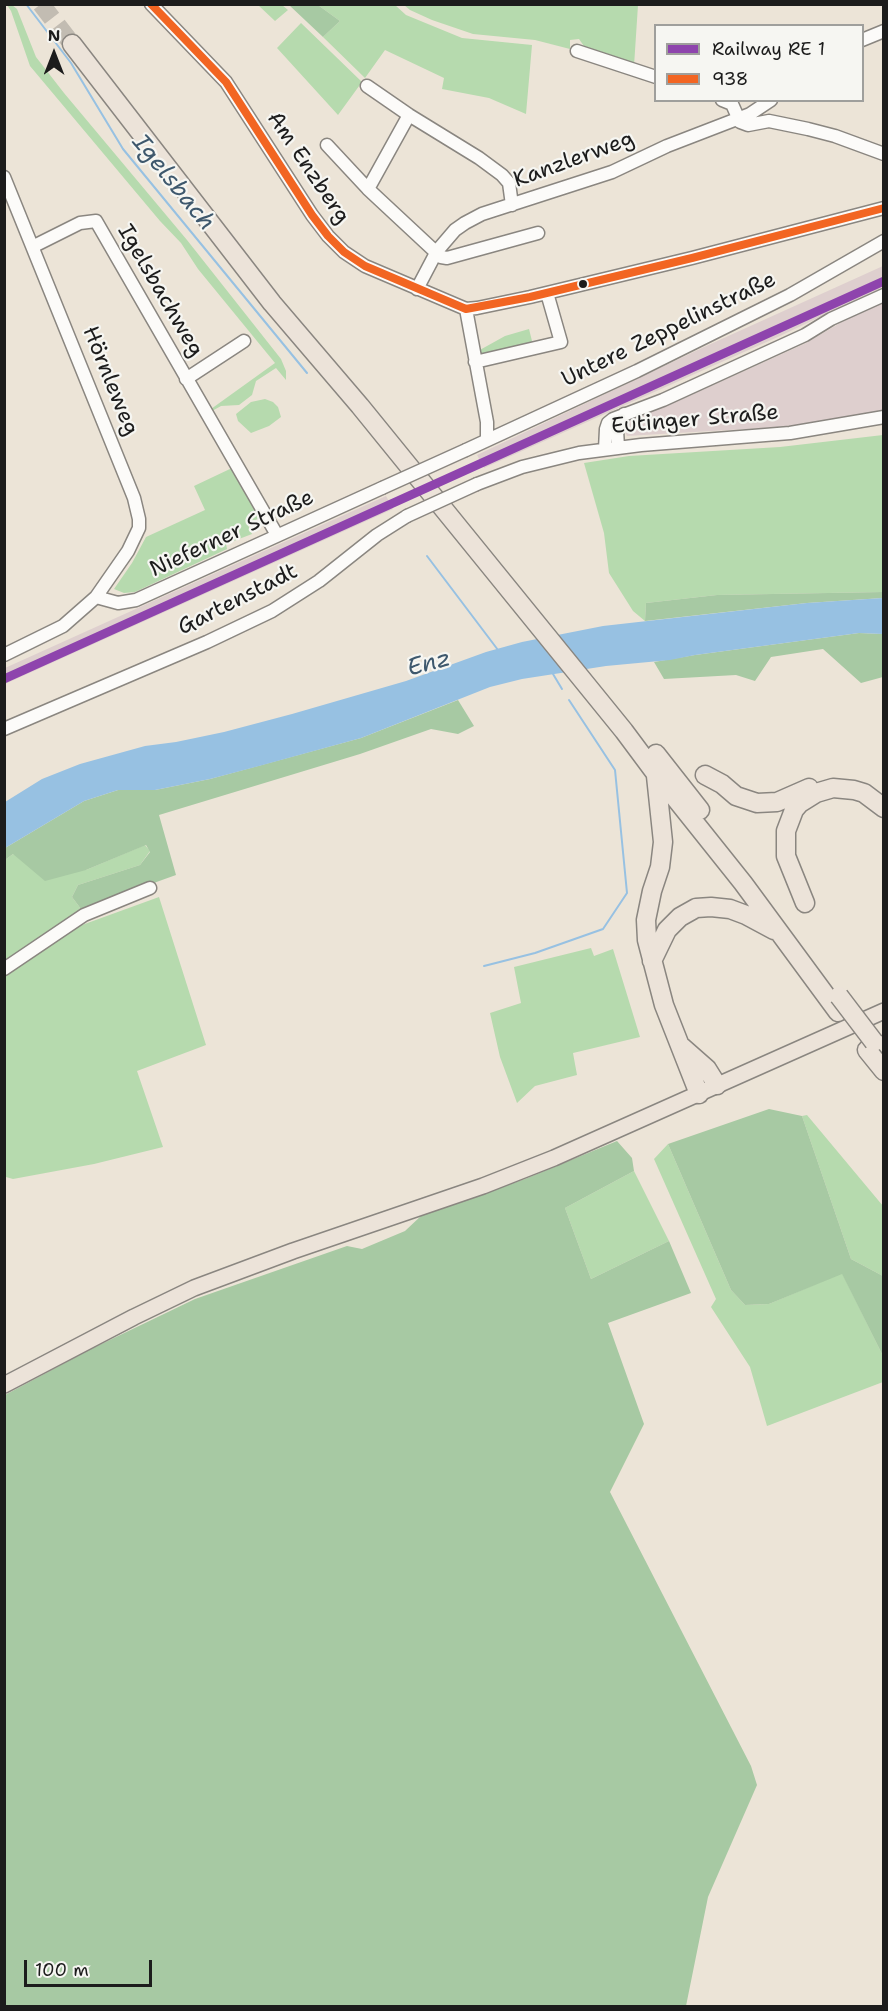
<!DOCTYPE html>
<html>
<head>
<meta charset="utf-8">
<style>
  body { margin:0 }
  #map { position:relative; width:888px; height:2011px; overflow:hidden; background:#ece4d7; font-family:"Shantell Sans",sans-serif }
  canvas { display:block }
  .frame { position:absolute; inset:0; border:6px solid #1c1c1c; pointer-events:none }
  .legend { position:absolute; left:654px; top:24px; width:210px; height:78px; box-sizing:border-box; background:#f6f6f2; border:2px solid #9f9f9c; margin:0; padding:8px 10px; list-style:none; font-size:18px; color:#1c1c1c }
  .legend li { display:flex; align-items:center; gap:12px; height:30px }
  .legend b { width:30px; border:2px solid #9f9f9c }
  .north { position:absolute; left:24px; top:24px; width:60px; height:60px; -webkit-text-stroke:4px #f6f6f2; paint-order:stroke; rotate:0deg; font-size:16px; font-weight:700; line-height:24px; text-align:center; color:#1c1c1c }
  .north::after { content:''; display:block; margin:auto; width:21px; height:27px; background:#1c1c1c; clip-path:polygon(50% 0,100% 100%,50% 72%,0 100%) }
  .scale { position:absolute; left:24px; top:1960px; width:128px; height:27px; box-sizing:border-box; border:3px solid #1c1c1c; border-top:0; padding-left:8px; font-size:18px; line-height:21px; white-space:nowrap; color:#1c1c1c; -webkit-text-stroke:4px #f6f6f2; paint-order:stroke }
</style>
</head>
<body>
<div id="map">
<canvas width="888" height="2011"></canvas>
<div class="frame"></div>
<ul class="legend">
<li><b style="height:8px;background:#8e44ad"></b>Railway RE 1</li>
<li><b style="height:8px;background:#f26522"></b>938</li>
</ul>
<div class="north">N</div>
<div class="scale">100 m</div>
</div>
<script>
const ctx = document.querySelector('canvas').getContext('2d');
ctx.lineJoin = 'round';
function fillPath(path, color) {
  ctx.fillStyle = color;
  ctx.fill(path, 'evenodd');
}
function poly(rows) {
  const path = new Path2D();
  for (const r of rows) {
    path.moveTo(r[0], r[1]);
    for (let i = 2; i < r.length; i += 2) path.lineTo(r[i], r[i + 1]);
  }
  return path;
}
function stroke(path, color, width, dash) {
  ctx.strokeStyle = color;
  ctx.lineWidth = width;
  ctx.lineCap = dash ? 'butt' : 'round';
  ctx.setLineDash(dash || []);
  ctx.stroke(path);
}
function drawText(font, color, halo, rows, align = 'center') {
  ctx.font = font + ' "Shantell Sans",sans-serif';
  ctx.lineWidth = 4.5;
  ctx.setLineDash([]);
  ctx.textBaseline = 'middle';
  ctx.strokeStyle = halo;
  ctx.fillStyle = color;
  for (const [text, x, y, turn = 0] of rows) {
    ctx.save();
    ctx.translate(x, y);
    ctx.rotate((+turn || 0) * Math.PI / 180);
    ctx.textAlign = isNaN(turn) ? turn : align;
    if (halo) ctx.strokeText(text, 0, 0);
    ctx.fillText(text, 0, 0);
    ctx.restore();
  }
}
const industrial = poly([
  [883,266,883,287,780,336,484,468,477,455,704,347],
  [883,302,883,410,796,426,627,436,624,429,626,423,630,420,678,401,804,344,842,322],
  [386,496,393,509,5,684,5,668]
]);
const green = poly([
  [7,5,12,5,17,9,36,57,64,93,187,240,281,359,286,371,286,380,276,368,256,381,252,395,239,405,221,406,212,411,211,409,275,363,198,269,181,243,160,221,30,66,11,11],
  [258,5,282,5,288,10,275,21],
  [318,5,395,5,406,15,462,38,532,45,526,114,489,98,442,89,444,78,385,50,365,78,323,37,340,21],
  [404,5,638,5,634,66,586,49,579,39,570,40,570,49,535,40,473,34,432,20,410,10],
  [301,23,362,82,338,115,277,48],
  [529,329,533,345,479,358,478,351,505,336],
  [265,399,273,402,278,407,281,417,269,426,251,433,238,421,236,414,251,402],
  [883,435,883,592,717,595,646,603,645,621,633,611,609,573,604,533,584,463,629,456,780,447],
  [232,468,236,471,263,517,247,523,252,534,226,544,227,549,135,592,124,593,114,589,132,563,146,537,205,510,194,486],
  [145,845,150,851,140,865,78,885,72,897,81,909,5,964,5,860,13,854,86,870],
  [159,897,206,1045,137,1071,163,1147,94,1164,13,1179,6,1177,5,1174,5,972,38,946,82,925],
  [591,948,594,956,613,949,640,1037,573,1053,577,1075,535,1086,517,1103,500,1057,490,1013,521,1003,514,967],
  [807,1115,883,1206,883,1276,851,1259,802,1116],
  [668,1144,731,1290,745,1305,769,1304,842,1273,883,1356,883,1382,767,1426,750,1367,711,1307,716,1299,654,1159],
  [634,1171,669,1241,591,1279,565,1208]
]);
const forest = poly([
  [289,5,318,5,340,21,323,37],
  [883,592,883,598,807,603,645,621,646,603,717,595],
  [859,633,883,634,883,677,861,683,823,649,771,657,755,681,736,675,664,679,654,662,695,655],
  [458,700,474,726,458,734,431,729,360,754,159,815,176,875,81,909,72,897,78,885,140,865,150,852,146,845,86,870,45,881,13,854,5,860,5,848,84,801,118,790,155,790,210,779,361,738],
  [769,1109,802,1116,851,1259,883,1276,883,1356,842,1274,769,1304,745,1305,731,1290,668,1144],
  [617,1141,632,1158,634,1171,565,1208,591,1279,669,1241,691,1293,608,1323,644,1424,610,1492,751,1766,757,1785,708,1897,686,2006,5,2006,5,1395,89,1350,195,1299,347,1246,362,1249,405,1231,422,1215,525,1179]
]);
const water = poly([
  [883,598,883,634,859,633,695,655,670,660,606,666,522,679,490,687,361,738,259,766,210,779,155,790,118,790,84,801,5,848,5,802,42,779,80,764,145,746,176,742,224,732,292,714,406,681,486,652,522,642,603,626,807,603]
]);
const stream = poly([
  [26,4,71,63,123,149,307,373],
  [427,556,498,650],
  [553,674,562,689],
  [484,966,535,953,603,929,627,893,615,770,569,700]
]);
const highwayTunnel = poly([
  [41,4,72,44]
]);
const minor = poly([
  [151,4,226,82,312,215,328,236,344,252,365,266,466,309,477,308,530,297,692,258,884,208],
  [862,40,884,31],
  [577,51,656,77],
  [367,86,409,115,479,158,502,175,509,183,512,205],
  [722,100,732,104,740,122,748,125,769,121,808,129,835,136,884,154],
  [327,145,368,189,441,257,447,258,538,233],
  [4,177,134,498,139,519,139,528,128,551,96,597,63,626,4,655],
  [368,189,409,115],
  [34,246,80,223,96,221,277,535],
  [417,289,437,251,455,230,465,223,482,214,612,172,667,146,750,114,771,100],
  [466,309,487,422,487,440],
  [475,362,561,342,547,293],
  [186,379,244,341],
  [618,447,617,430,619,422,624,414],
  [605,449,606,429,608,423,613,419,663,400,805,335,831,319,884,295],
  [466,450,637,371,790,295,884,241],
  [477,484,522,467,579,453,641,445,790,433,884,417],
  [96,597,118,603,136,600,382,488],
  [4,729,207,642,272,611,319,581,377,535,407,516],
  [4,969,84,915,150,888]
]);
const major = poly([
  [4,1385,134,1317,194,1288,293,1251,483,1186,554,1158,884,1011]
]);
const highway = poly([
  [72,44,272,303,360,406,624,731,656,774,743,883,838,1012],
  [656,754,700,810],
  [705,775,722,784,736,796,757,803,777,802,809,788],
  [656,776,663,842,660,867,652,891,646,920,647,940,664,1005,699,1094],
  [805,903,786,856,786,831,794,810,800,803,816,793,833,788,854,790,864,793,884,808],
  [652,961,667,930,680,917,696,908,711,907,730,909,746,915,774,930],
  [682,1047,707,1069,717,1085],
  [867,1050,884,1071]
]);
const minorBridge = poly([
  [382,488,466,450],
  [407,516,477,484]
]);
const highwayBridge = poly([
  [839,996,874,1042]
]);
const bus1 = poly([
  [151,4,226,82,312,215,328,236,344,252,365,266,466,309,530,297,692,258,884,208]
]);
const rail1 = poly([
  [4,679,884,281]
]);
const markers = [
  [583,284,5,"#1c1c1c"]
];
const streetNames = [
  ["Kanzlerweg",574,160,-20],
  ["Am Enzberg",308,168,56],
  ["Igelsbachweg",160,291,60],
  ["Untere Zeppelinstraße",669,330,-26],
  ["Hörnleweg",110,381,68],
  ["Eutinger Straße",695,420,-5],
  ["Nieferner Straße",232,534,-25],
  ["Gartenstadt",238,600,-27]
];
const waterNames = [
  ["Igelsbach",173,183,51],
  ["Enz",429,664,-15]
];
fillPath(industrial, '#decfce');
fillPath(green, '#b6daae');
fillPath(forest, '#a7c9a3');
fillPath(water, '#97c1e2');
stroke(stream, '#97c1e2', 2);
stroke(highwayTunnel, '#c2bcb2', 18, [18, 9]);
stroke(minor, '#8a8680', 15);
stroke(major, '#8a8680', 18);
stroke(highway, '#8a8680', 21);
stroke(minor, '#fcfbf9', 12);
stroke(major, '#ece3d9', 15);
stroke(highway, '#ece3d9', 18);
stroke(minorBridge, '#8a8680', 15, []);
stroke(highwayBridge, '#8a8680', 21, []);
stroke(minorBridge, '#fcfbf9', 12);
stroke(highwayBridge, '#ece3d9', 18);
stroke(bus1, '#f26522', 8);
stroke(rail1, '#8e44ad', 9);
for (const [x, y, r, color] of markers) {
  const dot = new Path2D();
  dot.arc(x, y, r, 0, 2 * Math.PI);
  ctx.fillStyle = color;
  ctx.fill(dot);
  stroke(dot, '#f6f6f2', 2);
}
drawText('22px', '#1c1c1c', '#f6f6f2', streetNames);
drawText('italic 24px', '#3e586d', '#f6f6f2', waterNames);
</script>
</body>
</html>
